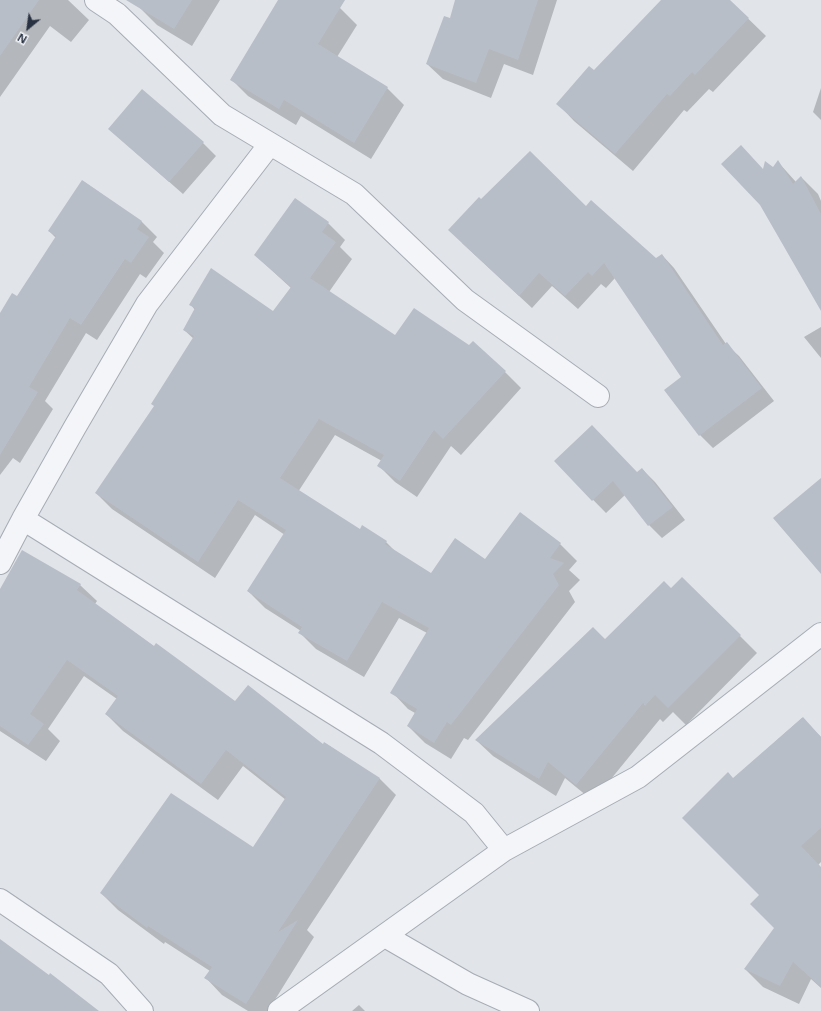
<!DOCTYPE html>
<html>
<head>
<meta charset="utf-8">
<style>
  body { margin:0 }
  #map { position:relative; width:821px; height:1011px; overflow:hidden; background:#e1e5ea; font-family:"Noto Sans",sans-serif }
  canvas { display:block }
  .north { position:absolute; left:8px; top:8px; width:40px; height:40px; -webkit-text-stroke:3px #f1f3f7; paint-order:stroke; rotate:209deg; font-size:11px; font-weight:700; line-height:16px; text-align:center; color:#293242 }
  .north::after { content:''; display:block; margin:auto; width:14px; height:18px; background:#293242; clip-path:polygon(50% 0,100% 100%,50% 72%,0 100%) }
</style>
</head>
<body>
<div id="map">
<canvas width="821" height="1011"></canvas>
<div class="north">N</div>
</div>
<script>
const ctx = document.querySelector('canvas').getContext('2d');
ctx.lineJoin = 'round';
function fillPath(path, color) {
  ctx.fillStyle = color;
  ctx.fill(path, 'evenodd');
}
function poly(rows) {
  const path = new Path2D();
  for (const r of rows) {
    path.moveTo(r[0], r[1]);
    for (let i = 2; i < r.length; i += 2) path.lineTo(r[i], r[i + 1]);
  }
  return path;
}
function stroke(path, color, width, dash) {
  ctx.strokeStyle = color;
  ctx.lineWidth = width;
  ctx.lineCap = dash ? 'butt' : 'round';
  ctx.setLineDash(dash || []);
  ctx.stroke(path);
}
const shadow = poly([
  [0,0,68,0,89,20,71,42,50,26,0,97],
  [143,0,220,0,192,46,157,25,139,7],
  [280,0,327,0,340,8,357,25,337,57,387,88,404,105,371,159,301,116,296,125,248,96,231,79],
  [456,0,557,0,533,75,504,64,491,98,443,79,427,64,451,20],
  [662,0,729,0,766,36,713,92,709,89,687,112,684,110,633,171,574,121,558,104,594,71],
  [821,88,821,120,813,112],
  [109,129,203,143,216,156,183,194],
  [778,162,796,182,801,177,818,194,821,201,821,293,764,170,773,169],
  [83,181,142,222,157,237,153,242,164,253,146,278,140,274,97,340,86,333,45,401,53,409,20,463,13,458,0,475,0,315,17,297,56,238,49,231],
  [295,199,328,223,345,240,340,247,352,259,329,292,395,337,505,372,521,388,461,455,451,446,417,497,395,482,378,465,382,461,335,435,298,492,360,531,386,542,397,553,431,574,485,560,560,544,577,561,569,570,580,580,569,591,575,602,468,740,464,738,451,759,425,743,408,726,415,713,408,709,392,692,427,633,399,618,364,677,316,649,300,633,301,631,265,608,248,591,285,535,255,515,215,578,112,509,96,493,155,406,194,339,184,330,195,310,191,305,273,312,291,288,255,255],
  [481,200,586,207,656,259,662,255,674,268,726,344,739,356,774,401,713,448,700,435,682,377,615,278,606,288,601,284,578,309,552,286,532,308,462,243],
  [821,327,821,358,804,337],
  [555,461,637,473,642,469,655,482,685,520,662,538,649,525,625,495,606,513],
  [682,578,757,653,686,725,673,712,663,722,660,719,593,801,565,778,556,796,493,756,476,740,671,589],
  [80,585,97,601,95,604,155,647,236,702,323,746,325,743,380,779,396,795,307,930,314,937,268,1011,248,1011,222,995,206,978,210,971,165,942,164,944,118,910,101,893,253,849,286,800,243,766,218,800,123,731,106,714,117,699,84,676,48,729,60,741,46,761,0,731,0,591],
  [802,718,821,737,821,862,818,865,821,868,821,988,811,979,799,1004,763,987,745,969,775,928,761,895,733,779],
  [359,1005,365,1011,352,1011]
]);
const building = poly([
  [0,0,39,0,0,56],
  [126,0,192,0,174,29],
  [278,0,345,0,318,44,388,87,354,143,284,100,279,109,230,80],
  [455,0,538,0,518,60,489,49,476,83,426,64,444,16,450,18],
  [661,0,730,0,749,18,695,75,692,72,670,96,667,94,615,154,556,104,589,66,594,70],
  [142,89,204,142,169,182,108,129],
  [741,145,763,169,765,161,773,167,778,160,793,184,801,176,821,214,821,311,760,205,721,164],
  [530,151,586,206,591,200,656,258,662,254,723,345,727,342,762,388,699,436,664,390,681,377,604,263,592,276,588,272,565,296,539,273,519,296,448,230,479,197,481,199],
  [82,180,142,221,137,229,149,237,131,263,125,259,81,325,70,318,29,387,38,392,0,455,0,313,12,293,17,296,56,236,48,231],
  [295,198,329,222,322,232,336,242,310,278,395,335,414,308,469,345,473,341,506,371,443,439,434,430,400,481,377,466,384,455,319,419,280,478,360,529,362,525,387,541,385,544,431,573,455,538,485,559,520,512,561,543,550,558,564,563,553,574,559,585,451,725,447,722,434,743,407,726,417,709,390,693,429,628,382,602,347,661,298,633,302,627,247,591,286,530,238,500,198,562,95,493,154,406,151,404,194,336,183,330,195,308,189,305,211,268,273,311,291,287,254,255],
  [592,425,637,472,642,468,673,507,648,526,613,481,592,501,554,461],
  [821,478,821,574,773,518],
  [22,550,81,584,77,590,154,646,156,643,235,701,248,685,323,744,324,742,380,778,278,932,298,920,246,1004,204,978,212,967,148,926,147,928,100,893,171,793,253,847,286,797,226,750,201,784,105,714,118,696,67,660,30,714,44,724,28,745,0,726,0,589],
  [682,577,741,635,668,708,655,695,645,706,643,703,576,785,548,762,539,779,475,740,593,627,605,639,664,581,671,588],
  [803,717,821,737,821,828,801,846,821,867,821,987,793,962,780,986,744,969,774,928,750,904,759,895,682,818,728,772,733,778],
  [0,939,49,975,50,973,99,1011,0,1011]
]);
const street = poly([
  [96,0,117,14,222,115,354,194,465,300,598,396],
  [23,519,381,743,474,813,504,850],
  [0,563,23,519,75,427,147,304,270,144],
  [0,900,109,974,142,1011],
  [385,936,468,984,528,1011],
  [279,1011,504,850,638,777,821,634]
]);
fillPath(shadow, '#0003');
fillPath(building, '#b8bec7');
stroke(street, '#a6acb4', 24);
stroke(street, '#f4f5f8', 22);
</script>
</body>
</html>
